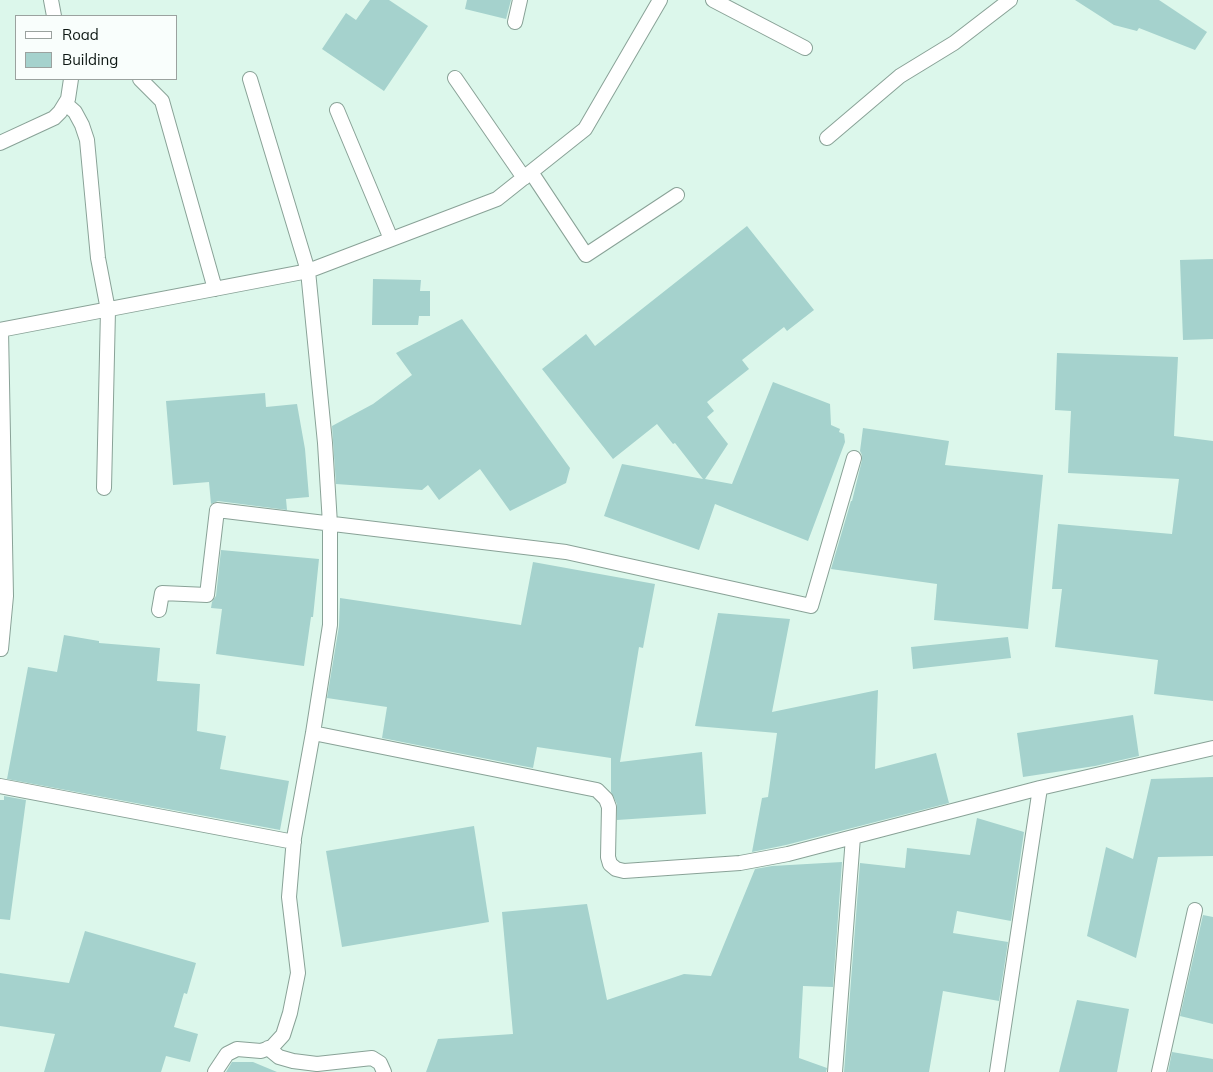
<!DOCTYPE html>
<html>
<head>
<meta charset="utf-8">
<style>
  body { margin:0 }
  #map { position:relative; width:1213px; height:1072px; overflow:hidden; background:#dcf7eb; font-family:Mulish,sans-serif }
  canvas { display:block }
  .legend { position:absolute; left:15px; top:15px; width:162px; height:65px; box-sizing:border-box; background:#f9fefc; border:1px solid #9ba29f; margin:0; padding:6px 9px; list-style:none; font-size:15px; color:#0e1814 }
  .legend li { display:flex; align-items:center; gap:10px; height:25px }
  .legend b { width:25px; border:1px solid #9ba29f }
</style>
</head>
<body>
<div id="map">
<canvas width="1213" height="1072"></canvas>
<ul class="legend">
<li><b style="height:6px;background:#fff"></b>Road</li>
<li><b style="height:14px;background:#a5d2cd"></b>Building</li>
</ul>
</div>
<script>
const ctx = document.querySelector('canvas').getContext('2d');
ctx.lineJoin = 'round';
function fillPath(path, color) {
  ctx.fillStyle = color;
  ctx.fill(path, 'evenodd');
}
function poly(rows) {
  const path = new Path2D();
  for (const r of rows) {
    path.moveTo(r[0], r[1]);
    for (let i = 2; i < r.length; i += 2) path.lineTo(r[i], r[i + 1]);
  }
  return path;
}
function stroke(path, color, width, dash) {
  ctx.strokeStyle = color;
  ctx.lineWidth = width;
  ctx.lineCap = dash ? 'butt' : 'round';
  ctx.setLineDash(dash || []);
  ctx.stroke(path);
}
const building = poly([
  [370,0,389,0,428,26,384,91,322,49,346,13,356,20],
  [467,0,511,0,506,19,465,9],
  [1075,0,1159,0,1207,32,1195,50,1139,28,1137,31,1114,25],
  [747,226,814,310,787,331,784,327,742,360,749,369,707,402,714,411,707,417,728,444,705,479,732,484,773,382,830,404,831,425,840,429,839,432,844,434,845,442,808,541,715,504,699,550,604,516,622,464,703,479,675,443,673,444,657,424,613,459,542,369,586,334,595,346],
  [1213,259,1213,339,1183,340,1180,260],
  [373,279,421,280,420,291,430,291,430,316,419,316,418,325,372,325],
  [462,319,570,468,566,483,510,511,480,469,439,500,428,485,422,490,336,484,332,426,373,404,412,375,396,353],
  [1057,353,1178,357,1174,436,1213,441,1213,701,1154,694,1158,660,1055,647,1062,589,1052,589,1058,524,1172,534,1179,479,1068,473,1071,411,1055,410],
  [265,393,266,407,297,404,305,449,309,497,286,499,287,510,218,501,211,504,209,482,173,485,166,401],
  [863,428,949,441,945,465,1043,475,1028,629,934,620,937,584,831,569,851,501,852,501,862,460,862,455,860,451],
  [221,550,319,559,313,617,311,617,304,666,216,654,222,609,211,608,212,602,216,596],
  [533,562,655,584,643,648,639,647,620,762,702,752,706,814,617,820,617,804,611,792,611,758,537,747,533,768,382,738,387,707,327,698,339,626,340,598,521,625],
  [718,613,790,619,772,712,878,690,875,769,936,753,949,803,786,845,752,852,762,798,768,797,777,733,695,726],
  [64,635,99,641,99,643,160,648,157,681,200,684,197,731,226,736,220,769,289,781,280,830,7,779,28,667,57,672],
  [1008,637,1011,658,913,669,911,647],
  [1133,715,1139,756,1095,766,1023,777,1017,733],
  [1213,777,1213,856,1158,857,1136,958,1087,936,1106,847,1133,859,1151,779],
  [4,796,26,800,10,920,0,919,0,800,4,800],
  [977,818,1024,832,1011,921,957,911,953,933,1008,942,999,1001,943,991,929,1072,844,1072,860,863,905,868,907,848,970,855],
  [474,826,489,922,342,947,326,851],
  [842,862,833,987,803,986,799,1058,827,1068,826,1072,426,1072,438,1039,513,1034,502,912,587,904,607,1000,684,974,711,976,755,869,772,866],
  [1203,915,1213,917,1213,1024,1180,1016],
  [85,931,196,963,187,994,184,993,174,1027,198,1034,190,1062,166,1056,161,1072,44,1072,55,1034,0,1026,0,973,69,983],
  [1077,1000,1129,1009,1117,1072,1059,1072],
  [1172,1052,1213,1059,1213,1072,1168,1072],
  [232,1062,253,1062,277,1072,226,1072]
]);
const minor = poly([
  [51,0,54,16],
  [713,0,805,48],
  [515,22,520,0],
  [455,78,524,178],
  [140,79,162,101,215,289],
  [66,104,75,112,82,125,87,140,98,258,108,310,104,488],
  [337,110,391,239],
  [827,138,900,76,954,43,1010,0],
  [0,143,54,118,60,112,68,99,71,79],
  [531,172,586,255,677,195],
  [0,330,308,271,497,199,585,129,660,0],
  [1,330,6,596,1,649],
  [159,610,162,593,207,595,217,510,566,552,811,606,854,458],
  [313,733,597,790,606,799,609,807,608,857,610,864,616,869,624,871,740,863,788,854,1040,788,1213,748],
  [0,786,294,842],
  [268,1048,279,1057,293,1061,317,1064,372,1058,380,1063,384,1072],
  [215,1072,227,1054,237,1049,261,1051,272,1047,283,1035,290,1013,298,973,289,897,294,838,313,733,330,625,330,524,325,443,308,271,250,79],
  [835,1072,853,837],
  [997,1072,1040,788],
  [1159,1072,1195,910]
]);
fillPath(building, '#a5d2cd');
stroke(minor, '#89a297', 16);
stroke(minor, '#fff', 14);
</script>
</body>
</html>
